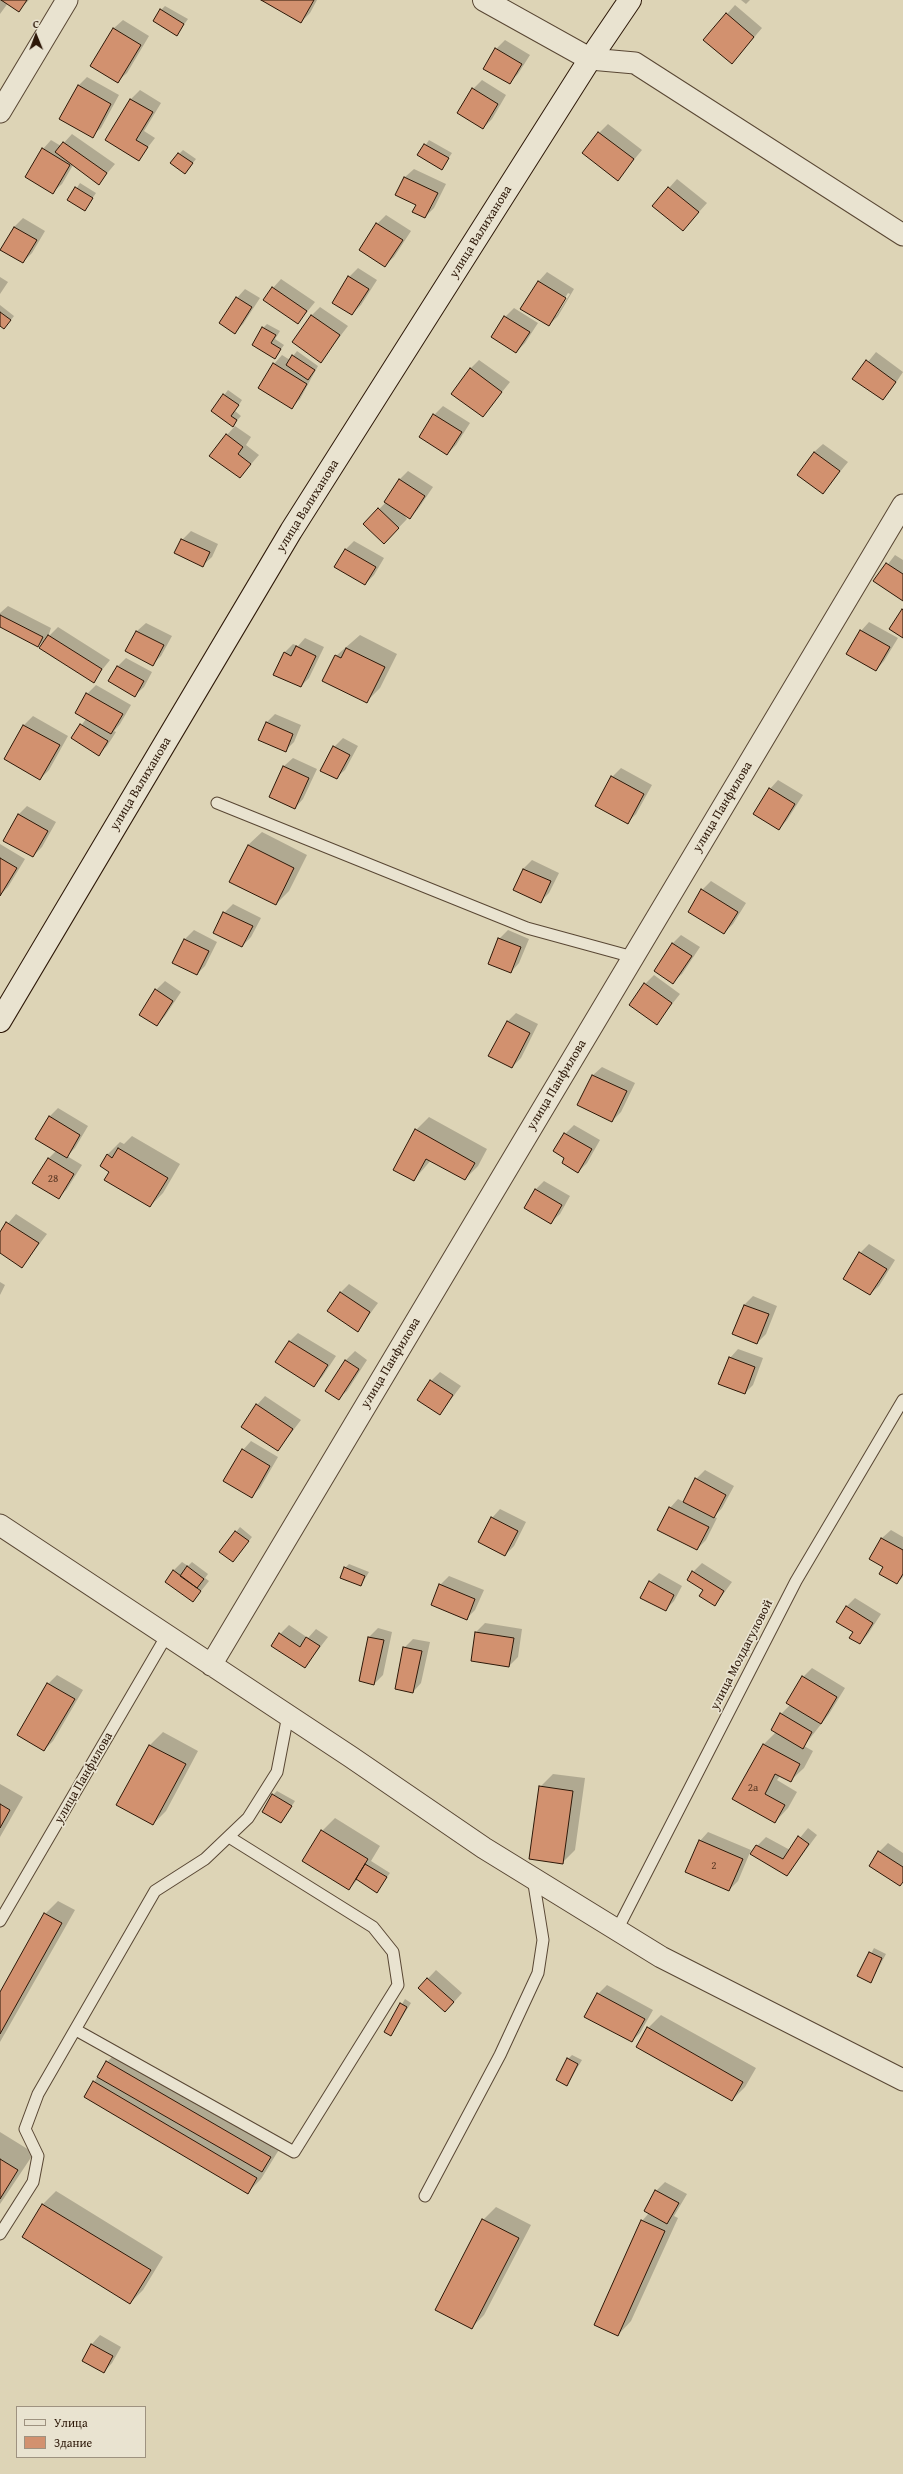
<!DOCTYPE html>
<html>
<head>
<meta charset="utf-8">
<style>
  body { margin:0 }
  #map { position:relative; width:903px; height:2474px; overflow:hidden; background:#ddd4b6; font-family:"Gentium Book Plus",serif }
  canvas { display:block }
  .legend { position:absolute; left:16px; top:2406px; width:130px; height:52px; box-sizing:border-box; background:#e9e3d0; border:1px solid #9e9280; margin:0; padding:5px 7px; list-style:none; font-size:12px; color:#2d1808 }
  .legend li { display:flex; align-items:center; gap:8px; height:20px }
  .legend b { width:20px; border:1px solid #9e9280 }
  .north { position:absolute; left:16px; top:16px; width:40px; height:40px; -webkit-text-stroke:3px #e9e3d0; paint-order:stroke; rotate:359deg; font-size:11px; font-weight:700; line-height:16px; text-align:center; color:#2d1808 }
  .north::after { content:''; display:block; margin:auto; width:14px; height:18px; background:#2d1808; clip-path:polygon(50% 0,100% 100%,50% 72%,0 100%) }
</style>
</head>
<body>
<div id="map">
<canvas width="903" height="2474"></canvas>
<ul class="legend">
<li><b style="height:5px;background:#e9e3d0"></b>Улица</li>
<li><b style="height:11px;background:#d2916f"></b>Здание</li>
</ul>
<div class="north">С</div>
</div>
<script>
const ctx = document.querySelector('canvas').getContext('2d');
ctx.lineJoin = 'round';
function fillPath(path, color) {
  ctx.fillStyle = color;
  ctx.fill(path, 'evenodd');
}
function poly(rows) {
  const path = new Path2D();
  for (const r of rows) {
    path.moveTo(r[0], r[1]);
    for (let i = 2; i < r.length; i += 2) path.lineTo(r[i], r[i + 1]);
  }
  return path;
}
function stroke(path, color, width, dash) {
  ctx.strokeStyle = color;
  ctx.lineWidth = width;
  ctx.lineCap = dash ? 'butt' : 'round';
  ctx.setLineDash(dash || []);
  ctx.stroke(path);
}
function drawText(font, color, halo, rows, align = 'center') {
  ctx.font = font + ' "Gentium Book Plus",serif';
  ctx.lineWidth = 3.5;
  ctx.setLineDash([]);
  ctx.textBaseline = 'middle';
  ctx.strokeStyle = halo;
  ctx.fillStyle = color;
  for (const [text, x, y, turn = 0] of rows) {
    ctx.save();
    ctx.translate(x, y);
    ctx.rotate((+turn || 0) * Math.PI / 180);
    ctx.textAlign = isNaN(turn) ? turn : align;
    if (halo) ctx.strokeText(text, 0, 0);
    ctx.fillText(text, 0, 0);
    ctx.restore();
  }
}
const shadow = poly([
  [0,0,29,0,19,10,8,3,0,14],
  [263,0,317,0,310,13,301,22],
  [741,0,750,0,746,4],
  [735,5,762,28,740,54,727,14],
  [165,6,188,19,177,34,161,10],
  [123,20,149,36,127,73,118,81,91,66,114,28],
  [505,40,530,55,518,74,509,83,496,49],
  [87,77,119,95,101,128,92,136,78,86],
  [482,80,506,95,492,119,483,128,473,89],
  [140,90,161,103,144,131,155,138,138,160,106,140,131,99],
  [608,124,642,150,618,179,599,133],
  [72,134,115,164,99,183,73,165,62,184,53,192,43,149,51,140,61,146],
  [429,140,452,153,442,168,419,155],
  [183,150,196,159,189,168,179,154],
  [414,169,446,184,434,208,425,217,405,177],
  [677,179,707,203,691,221,669,188],
  [80,183,96,193,85,209,69,200],
  [386,215,411,231,394,257,385,265,360,249,377,224],
  [23,218,45,231,32,253,23,262,2,249,14,227],
  [358,268,377,280,361,305,352,314,333,302,349,277],
  [547,272,574,289,558,316,549,325,522,309,539,281],
  [568,293,570,294,556,316,554,316],
  [0,277,8,282,0,294],
  [281,279,315,302,298,323,273,288],
  [245,289,260,298,243,324,235,332,237,298],
  [0,305,14,316,8,324,0,325],
  [320,307,348,326,321,361,311,316],
  [514,308,538,323,525,343,516,352,492,337,505,317],
  [267,324,280,331,275,339,284,345,275,358,263,328],
  [297,351,318,366,300,399,291,408,274,364,282,355,290,360],
  [876,352,903,372,891,390,882,399,854,379],
  [479,360,510,382,483,416,470,369],
  [228,390,242,400,235,411,241,416,233,425,212,411],
  [443,406,470,423,456,445,447,454,434,415],
  [235,426,251,437,246,445,259,455,240,477,227,435],
  [823,444,848,462,823,493,814,452],
  [408,471,433,487,418,509,410,518,403,514,407,519,384,543,365,524,386,502,400,479],
  [191,531,218,544,212,557,203,565,182,540],
  [354,541,384,558,374,575,365,584,346,549],
  [895,555,903,560,903,600,875,581],
  [8,606,51,628,48,637,58,627,110,660,93,681,47,638,38,646,0,626,0,613],
  [869,622,898,638,884,661,876,670,861,631],
  [146,623,172,636,161,656,153,664,127,651,137,631],
  [360,635,397,654,380,688,366,702,336,656],
  [305,638,324,647,309,678,301,686,284,653,293,644,298,646],
  [126,658,152,672,144,687,135,695,109,681,118,666],
  [96,685,131,705,120,724,114,731,116,732,107,746,99,754,72,738,86,719,87,694],
  [275,714,301,725,294,742,286,750,266,723],
  [33,716,68,736,49,770,40,779,5,759,24,725],
  [343,738,358,746,345,770,336,778,334,747],
  [293,758,317,769,303,799,295,808,270,797,284,766],
  [621,768,652,785,636,814,627,823,612,777],
  [778,780,803,795,787,820,779,829,770,789],
  [27,806,56,822,42,847,33,856,18,815],
  [262,832,307,855,289,891,276,904,248,845],
  [0,844,25,859,8,887,0,895],
  [532,860,559,873,549,893,541,901,514,889,523,869],
  [711,881,746,903,733,924,724,933,689,911,702,890],
  [233,904,261,918,251,937,242,946,224,913],
  [194,930,217,942,205,966,197,974,173,963,185,939],
  [508,930,529,939,519,963,511,972,499,939],
  [681,935,700,947,682,974,673,982,673,943],
  [654,975,680,994,657,1023,645,984],
  [165,981,181,992,165,1016,157,1025,156,990],
  [516,1013,538,1024,521,1058,512,1067,507,1022],
  [602,1067,635,1083,621,1112,612,1121,579,1105,593,1075],
  [58,1108,88,1126,75,1148,67,1156,82,1165,67,1189,58,1198,49,1158,57,1150,49,1117],
  [429,1117,487,1149,478,1166,465,1179,431,1160,414,1180,416,1130],
  [574,1125,600,1140,587,1163,578,1172,566,1157,565,1134],
  [132,1136,180,1164,163,1193,150,1206,110,1171,107,1155,120,1142,124,1144],
  [544,1181,570,1196,560,1214,551,1222,535,1190],
  [16,1214,47,1234,22,1267,0,1252,0,1233],
  [869,1244,895,1260,879,1286,870,1294,860,1253],
  [0,1282,5,1285,0,1295],
  [349,1284,378,1303,358,1330,340,1293],
  [753,1296,777,1306,766,1334,757,1343,733,1334,744,1305],
  [298,1333,336,1356,322,1377,313,1386,276,1362,290,1341],
  [738,1349,763,1358,753,1385,745,1393,730,1358],
  [355,1351,367,1360,347,1391,338,1399,326,1391,346,1360],
  [440,1372,461,1386,440,1414,431,1381],
  [265,1396,301,1420,278,1450,257,1405],
  [251,1441,278,1457,260,1488,252,1496,243,1450],
  [705,1470,734,1486,722,1508,714,1517,717,1518,706,1540,697,1549,670,1508,678,1499,684,1502,696,1479],
  [500,1509,526,1522,514,1546,505,1555,492,1518],
  [240,1527,252,1537,233,1561,220,1552],
  [891,1530,903,1537,903,1577,897,1583,884,1567,870,1559,882,1538],
  [182,1562,188,1566,192,1562,208,1574,205,1578,209,1581,193,1601,173,1571],
  [702,1563,732,1582,715,1605,693,1572],
  [349,1564,369,1572,361,1585,345,1568],
  [659,1573,682,1586,674,1601,665,1610,650,1582],
  [449,1576,484,1590,475,1610,466,1619,440,1585],
  [855,1598,881,1614,868,1634,860,1643,846,1607],
  [485,1623,522,1629,518,1657,509,1666,476,1632],
  [289,1625,308,1638,316,1629,328,1637,305,1667,280,1634],
  [378,1628,392,1632,383,1675,374,1684,360,1680,369,1637],
  [413,1639,430,1642,421,1683,413,1692,404,1648],
  [812,1668,845,1688,829,1714,804,1746,813,1751,804,1768,790,1781,780,1776,777,1780,797,1792,788,1808,775,1822,733,1799,764,1744,776,1732,781,1714,790,1705,803,1677],
  [57,1675,83,1690,53,1741,44,1750,48,1684],
  [163,1732,198,1751,166,1811,153,1824,117,1805,150,1745],
  [553,1774,585,1778,575,1850,562,1863,540,1787],
  [0,1784,23,1797,0,1837],
  [277,1791,295,1801,281,1822,273,1795],
  [335,1818,380,1846,371,1861,390,1873,377,1891,358,1879,349,1889,322,1831],
  [808,1828,817,1835,787,1875,757,1846,766,1837,790,1850],
  [708,1832,751,1850,738,1881,729,1890,700,1841],
  [888,1843,903,1853,903,1882,879,1852],
  [58,1901,75,1910,0,2042,0,1994,45,1914],
  [874,1948,886,1954,871,1982,859,1976],
  [436,1970,462,1993,454,2002,419,1988],
  [607,1985,653,2010,640,2033,632,2041,586,2016,598,1994],
  [405,1999,411,2003,391,2034,386,2031],
  [661,2015,756,2068,745,2087,732,2100,648,2028],
  [120,2049,283,2143,261,2179,248,2192,85,2096,107,2062],
  [572,2055,582,2060,567,2085,568,2059],
  [0,2132,34,2153,0,2204],
  [665,2182,687,2194,674,2216,678,2218,631,2321,618,2335,642,2221,649,2213,656,2191],
  [56,2191,163,2257,143,2290,130,2303,23,2237,43,2204],
  [496,2207,531,2225,484,2315,471,2328,483,2220],
  [100,2335,121,2347,112,2363,104,2372,83,2360,92,2344]
]);
const building = poly([
  [1,0,27,0,19,12,1,0],
  [261,0,314,0,301,23,261,0],
  [160,9,184,24,177,36,153,21,160,9],
  [726,13,754,37,732,64,703,40,726,13],
  [113,28,141,45,118,83,90,66,113,28],
  [495,48,522,64,510,84,483,69,495,48],
  [78,85,111,104,93,138,59,119,78,85],
  [472,88,498,104,483,129,457,113,472,88],
  [130,99,153,112,136,140,148,147,139,161,105,140,130,99],
  [598,132,634,159,618,181,582,153,598,132],
  [63,142,107,173,99,185,55,152,63,142],
  [424,144,449,158,442,170,417,155,424,144],
  [42,148,70,165,53,194,25,177,42,148],
  [178,153,193,163,185,174,170,163,178,153],
  [404,177,438,193,425,218,412,212,416,205,395,195,404,177],
  [75,187,93,198,85,211,67,200,75,187],
  [668,187,699,212,683,231,652,206,668,187],
  [376,223,403,240,385,267,359,250,376,223],
  [14,227,37,240,23,263,0,250,14,227],
  [348,276,369,289,352,315,332,303,348,276],
  [538,281,566,298,549,326,520,309,538,281],
  [272,287,307,311,298,324,263,300,272,287],
  [236,297,252,307,235,334,219,323,236,297],
  [0,312,11,320,4,329,0,326,0,312],
  [311,315,340,335,321,363,292,342,311,315],
  [504,316,530,332,516,353,491,337,504,316],
  [262,327,276,335,271,343,281,349,275,359,252,345,262,327],
  [292,355,315,370,308,380,286,365,292,355],
  [866,360,896,382,883,400,852,379,866,360],
  [273,363,307,384,292,409,258,388,273,363],
  [470,368,502,392,483,417,451,394,470,368],
  [223,394,239,405,231,416,237,420,233,427,211,411,223,394],
  [433,414,462,432,447,455,419,437,433,414],
  [226,434,243,447,238,454,251,464,240,478,209,456,226,434],
  [814,452,840,471,823,494,797,475,814,452],
  [399,479,425,496,410,519,384,502,399,479],
  [378,508,399,528,384,544,363,524,378,508],
  [181,539,210,552,203,567,174,553,181,539],
  [345,549,376,567,365,585,334,567,345,549],
  [886,563,903,574,903,601,873,581,886,563],
  [902,609,903,610,903,638,889,629,902,609],
  [0,615,43,637,38,647,0,627,0,615],
  [860,630,890,647,876,671,846,654,860,630],
  [136,631,164,645,153,666,125,651,136,631],
  [48,635,102,669,94,683,39,648,48,635],
  [296,646,316,656,301,687,273,675,284,652,291,656,296,646],
  [346,648,385,667,367,703,322,681,335,655,341,658,346,648],
  [117,666,144,681,135,697,108,681,117,666],
  [86,693,123,714,111,734,75,713,86,693],
  [266,722,293,734,286,752,258,740,266,722],
  [80,724,108,741,99,756,71,738,80,724],
  [23,725,60,745,40,780,4,759,23,725],
  [333,746,350,755,337,779,320,771,333,746],
  [283,766,309,778,295,809,269,797,283,766],
  [611,776,644,794,628,824,595,806,611,776],
  [769,788,795,804,779,830,753,814,769,788],
  [18,814,48,831,33,857,3,841,18,814],
  [248,845,294,868,276,905,229,882,248,845],
  [0,858,17,868,0,896,0,858],
  [523,869,551,881,541,903,513,890,523,869],
  [701,889,738,912,724,934,688,912,701,889],
  [223,912,253,926,242,947,213,933,223,912],
  [498,938,521,947,511,973,488,964,498,938],
  [184,939,209,951,197,975,172,963,184,939],
  [672,943,692,956,673,984,654,971,672,943],
  [644,983,672,1003,657,1025,629,1005,644,983],
  [155,989,173,1001,157,1026,139,1015,155,989],
  [507,1021,530,1033,512,1068,488,1056,507,1021],
  [592,1075,627,1091,612,1122,577,1105,592,1075],
  [49,1116,80,1135,67,1158,35,1139,49,1116],
  [415,1129,475,1163,465,1180,426,1159,414,1181,393,1170,415,1129],
  [564,1133,592,1149,578,1173,562,1163,564,1158,553,1151,564,1133],
  [118,1148,168,1178,150,1207,104,1180,109,1172,100,1166,107,1154,112,1158,118,1148],
  [48,1158,74,1174,59,1199,32,1183,48,1158],
  [535,1189,562,1205,551,1224,524,1208,535,1189],
  [6,1222,39,1243,22,1268,0,1253,0,1232,6,1222],
  [859,1252,887,1269,870,1295,843,1279,859,1252],
  [340,1292,370,1312,358,1332,327,1311,340,1292],
  [744,1305,769,1314,757,1344,732,1334,744,1305],
  [289,1341,328,1365,314,1387,275,1362,289,1341],
  [729,1357,755,1367,745,1394,718,1384,729,1357],
  [345,1360,359,1369,339,1400,325,1391,345,1360],
  [430,1380,453,1395,440,1415,417,1400,430,1380],
  [256,1404,293,1429,278,1451,241,1427,256,1404],
  [242,1449,270,1466,252,1498,223,1481,242,1449],
  [695,1478,726,1495,714,1518,683,1502,695,1478],
  [669,1507,709,1527,697,1550,657,1530,669,1507],
  [491,1517,518,1531,505,1556,478,1542,491,1517],
  [235,1531,249,1541,233,1562,219,1552,235,1531],
  [881,1538,903,1550,903,1574,897,1584,879,1574,883,1567,869,1559,881,1538],
  [187,1566,204,1579,197,1588,180,1576,187,1566],
  [344,1567,365,1576,361,1586,340,1578,344,1567],
  [173,1570,201,1591,193,1602,165,1582,173,1570],
  [692,1571,724,1591,715,1606,699,1596,703,1590,687,1580,692,1571],
  [649,1581,674,1595,666,1611,640,1598,649,1581],
  [439,1584,475,1599,467,1620,431,1605,439,1584],
  [846,1606,873,1623,860,1644,849,1638,853,1632,836,1622,846,1606],
  [475,1632,514,1638,509,1667,471,1661,475,1632],
  [279,1633,300,1647,306,1637,320,1646,305,1668,271,1646,279,1633],
  [368,1637,384,1640,374,1685,359,1681,368,1637],
  [403,1647,422,1651,413,1693,395,1689,403,1647],
  [802,1676,837,1697,821,1724,786,1703,802,1676],
  [47,1683,75,1699,44,1751,17,1735,47,1683],
  [780,1713,812,1732,803,1749,771,1730,780,1713],
  [763,1744,800,1764,791,1782,775,1774,765,1794,785,1805,775,1823,732,1799,763,1744],
  [149,1745,186,1764,153,1825,116,1805,149,1745],
  [539,1786,573,1791,563,1864,529,1859,539,1786],
  [272,1794,292,1806,281,1823,262,1812,272,1794],
  [0,1804,10,1810,0,1828,0,1804],
  [321,1830,368,1859,349,1890,302,1861,321,1830],
  [798,1836,809,1844,787,1876,750,1854,756,1845,783,1859,798,1836],
  [699,1840,743,1859,729,1891,685,1872,699,1840],
  [878,1851,903,1867,903,1882,900,1886,869,1866,878,1851],
  [365,1864,387,1877,377,1893,356,1879,365,1864],
  [44,1913,62,1923,0,2034,0,1992,44,1913],
  [869,1952,882,1958,871,1983,857,1976,869,1952],
  [427,1978,454,2002,445,2012,418,1988,427,1978],
  [597,1993,645,2019,632,2042,584,2017,597,1993],
  [400,2003,407,2007,391,2036,384,2032,400,2003],
  [647,2027,743,2082,732,2101,636,2047,647,2027],
  [567,2058,578,2064,567,2086,556,2080,567,2058],
  [106,2061,271,2157,262,2172,97,2077,106,2061],
  [93,2081,257,2178,248,2194,84,2097,93,2081],
  [0,2159,18,2170,0,2199,0,2159],
  [655,2190,679,2203,667,2224,644,2211,655,2190],
  [42,2204,151,2270,130,2304,22,2237,42,2204],
  [482,2219,519,2238,472,2329,435,2310,482,2219],
  [641,2220,665,2231,618,2336,594,2325,641,2220],
  [91,2344,113,2356,104,2373,82,2361,91,2344]
]);
const service = poly([
  [217,803,527,928,633,957],
  [0,1921,167,1635],
  [617,1930,796,1581,903,1400],
  [76,2030,294,2152,398,1985,393,1952,373,1927,229,1837],
  [425,2196,500,2055,538,1973,543,1940,533,1878],
  [0,2234,33,2182,38,2156,25,2129,38,2094,155,1891,205,1859,248,1818,277,1772,288,1715]
]);
const minor = poly([
  [590,59,635,63,903,235],
  [0,112,67,0],
  [0,1525,351,1757,484,1848,661,1957,903,2080],
  [211,1665,903,505]
]);
const tertiary = poly([
  [484,0,590,59]
]);
const secondary = poly([
  [0,1021,291,531,590,59,630,0]
]);
const numberNames = [
  ["28",53,1179],
  ["2а",753,1788],
  ["2",714,1866]
];
const streetNames = [
  ["улица Валиханова",481,232,-58],
  ["улица Валиханова",308,506,-58],
  ["улица Валиханова",141,784,-59],
  ["улица Панфилова",723,807,-59],
  ["улица Панфилова",557,1085,-59],
  ["улица Панфилова",391,1363,-59],
  ["улица Молдагуловой",742,1655,-63],
  ["улица Панфилова",84,1778,-60]
];
fillPath(shadow, '#0003');
fillPath(building, '#d2916f');
stroke(building, '#2d1808', 1);
stroke(service, '#594734', 13);
stroke(minor, '#594734', 23);
stroke(tertiary, '#594734', 24);
stroke(secondary, '#2d1808', 24);
stroke(service, '#e9e3d0', 11);
stroke(minor, '#e9e3d0', 21);
stroke(tertiary, '#e9e3d0', 22);
stroke(secondary, '#e9e3d0', 22);
drawText('11px', '#563622', null, numberNames);
drawText('13px', '#2d1808', '#e9e3d0', streetNames);
</script>
</body>
</html>
